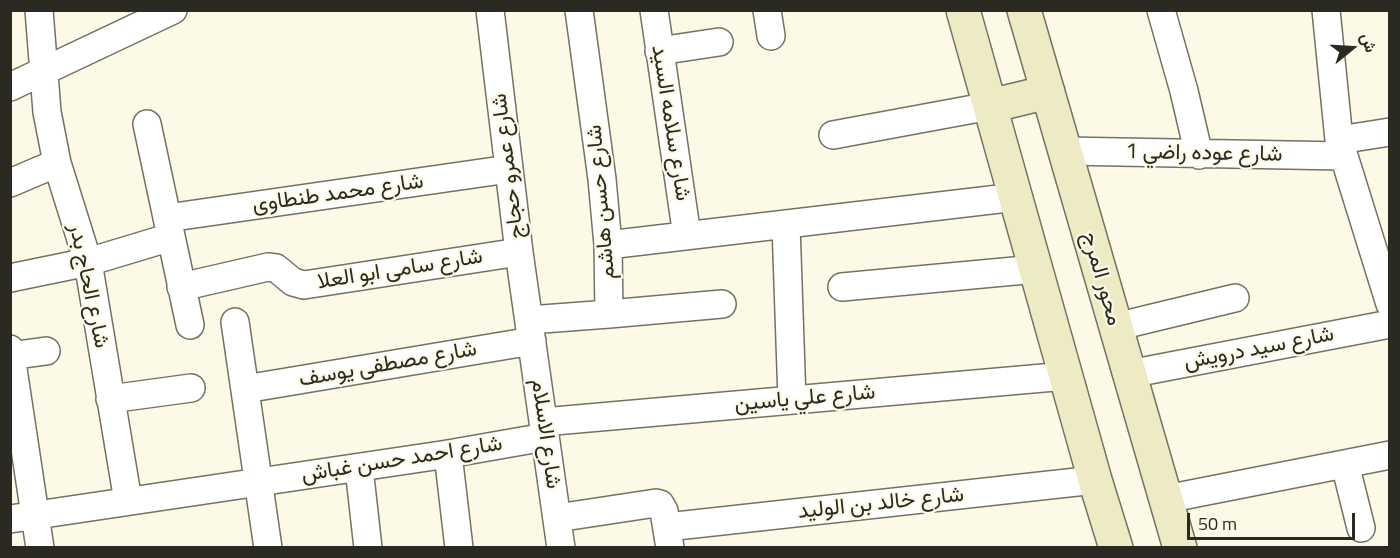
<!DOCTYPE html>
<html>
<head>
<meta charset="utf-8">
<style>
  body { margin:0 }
  #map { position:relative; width:1400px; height:558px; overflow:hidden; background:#fcfae7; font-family:"Titillium Web",Vazirmatn,sans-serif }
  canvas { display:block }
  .frame { position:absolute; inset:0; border:12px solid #2a2922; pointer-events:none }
  .north { position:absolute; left:1322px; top:18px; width:60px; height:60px; -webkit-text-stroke:4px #fcfae7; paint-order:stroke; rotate:72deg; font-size:16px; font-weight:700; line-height:24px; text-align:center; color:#2a2922 }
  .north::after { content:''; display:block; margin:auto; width:21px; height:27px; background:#2a2922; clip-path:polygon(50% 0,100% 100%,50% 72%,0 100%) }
  .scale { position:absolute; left:1187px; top:513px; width:168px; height:27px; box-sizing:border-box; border:3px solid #2a2922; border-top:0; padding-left:8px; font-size:18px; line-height:21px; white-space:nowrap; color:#2a2922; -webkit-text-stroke:4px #fcfae7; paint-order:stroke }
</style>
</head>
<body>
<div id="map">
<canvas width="1400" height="558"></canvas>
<div class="frame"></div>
<div class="north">ش</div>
<div class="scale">50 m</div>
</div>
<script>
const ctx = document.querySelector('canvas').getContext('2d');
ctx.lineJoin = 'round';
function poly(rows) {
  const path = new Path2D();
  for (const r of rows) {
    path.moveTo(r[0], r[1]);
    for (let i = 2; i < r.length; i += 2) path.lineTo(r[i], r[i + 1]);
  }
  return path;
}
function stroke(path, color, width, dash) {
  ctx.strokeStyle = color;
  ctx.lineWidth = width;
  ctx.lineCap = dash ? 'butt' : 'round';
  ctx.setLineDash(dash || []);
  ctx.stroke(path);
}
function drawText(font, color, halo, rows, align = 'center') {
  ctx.font = font + ' "Titillium Web",Vazirmatn,sans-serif';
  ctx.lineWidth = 4.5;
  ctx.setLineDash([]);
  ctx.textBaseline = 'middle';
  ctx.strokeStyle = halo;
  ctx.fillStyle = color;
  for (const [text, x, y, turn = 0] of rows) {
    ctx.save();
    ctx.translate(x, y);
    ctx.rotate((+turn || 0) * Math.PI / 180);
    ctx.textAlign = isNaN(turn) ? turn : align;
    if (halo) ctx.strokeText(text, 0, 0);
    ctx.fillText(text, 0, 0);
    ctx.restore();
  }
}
const minor = poly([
  [39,10,47,112,57,163,88,262,128,501],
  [490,10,519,252,561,548],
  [654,10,687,236],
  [767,10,771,36],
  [1161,10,1184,91,1199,155],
  [1326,10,1339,140,1390,304],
  [659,51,719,42],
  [10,87,173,10],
  [147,124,190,325],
  [833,135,990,106],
  [1339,140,1390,132],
  [1064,151,1344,156],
  [10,183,57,163],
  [167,218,509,169],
  [786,225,792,400],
  [608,245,1016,197],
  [10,278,88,262,171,237],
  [181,287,268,267,276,268,293,282,304,285,519,252],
  [842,287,1036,269],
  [609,314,722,304],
  [529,320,609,314,608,245,602,179,579,10],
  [235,322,268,548],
  [1115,327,1235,298],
  [10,349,40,548],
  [10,356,46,351],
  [1129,374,1390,324],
  [245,389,532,341],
  [110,399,191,388],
  [543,422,1066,376],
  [448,454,459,548],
  [1345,464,1361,528],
  [359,468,368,548],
  [1166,499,1390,455],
  [557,518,656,503,660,504,664,511,670,548],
  [10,519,448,454,545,437],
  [667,527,1095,480]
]);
const secondary = poly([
  [963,10,1095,480,1116,548],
  [1024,10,1180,548],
  [990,106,1048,92]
]);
const streetNames = [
  ["شارع سلامه السيد",670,123,81],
  ["شارع عوده راضي 1",1204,154,1],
  ["شارع عمرو حجاج",509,166,-97],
  ["شارع محمد طنطاوى",338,194,-8],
  ["شارع حسن هاشم",602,202,-95],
  ["شارع سامى ابو العلا",400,270,-9],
  ["محور المرج",1101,279,74],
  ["شارع الحاج بدر",88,286,78],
  ["شارع سيد درويش",1259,349,-11],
  ["شارع مصطفى يوسف",388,365,-10],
  ["شارع علي ياسين",805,399,-5],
  ["شارع الاسلام",545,434,82],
  ["شارع احمد حسن غباش",402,460,-9],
  ["شارع خالد بن الوليد",881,504,-6]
];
stroke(minor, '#747262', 30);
stroke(secondary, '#747262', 36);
stroke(minor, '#fff', 27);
stroke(secondary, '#eeeac3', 33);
drawText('22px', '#2a2922', '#fcfae7', streetNames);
</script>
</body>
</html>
